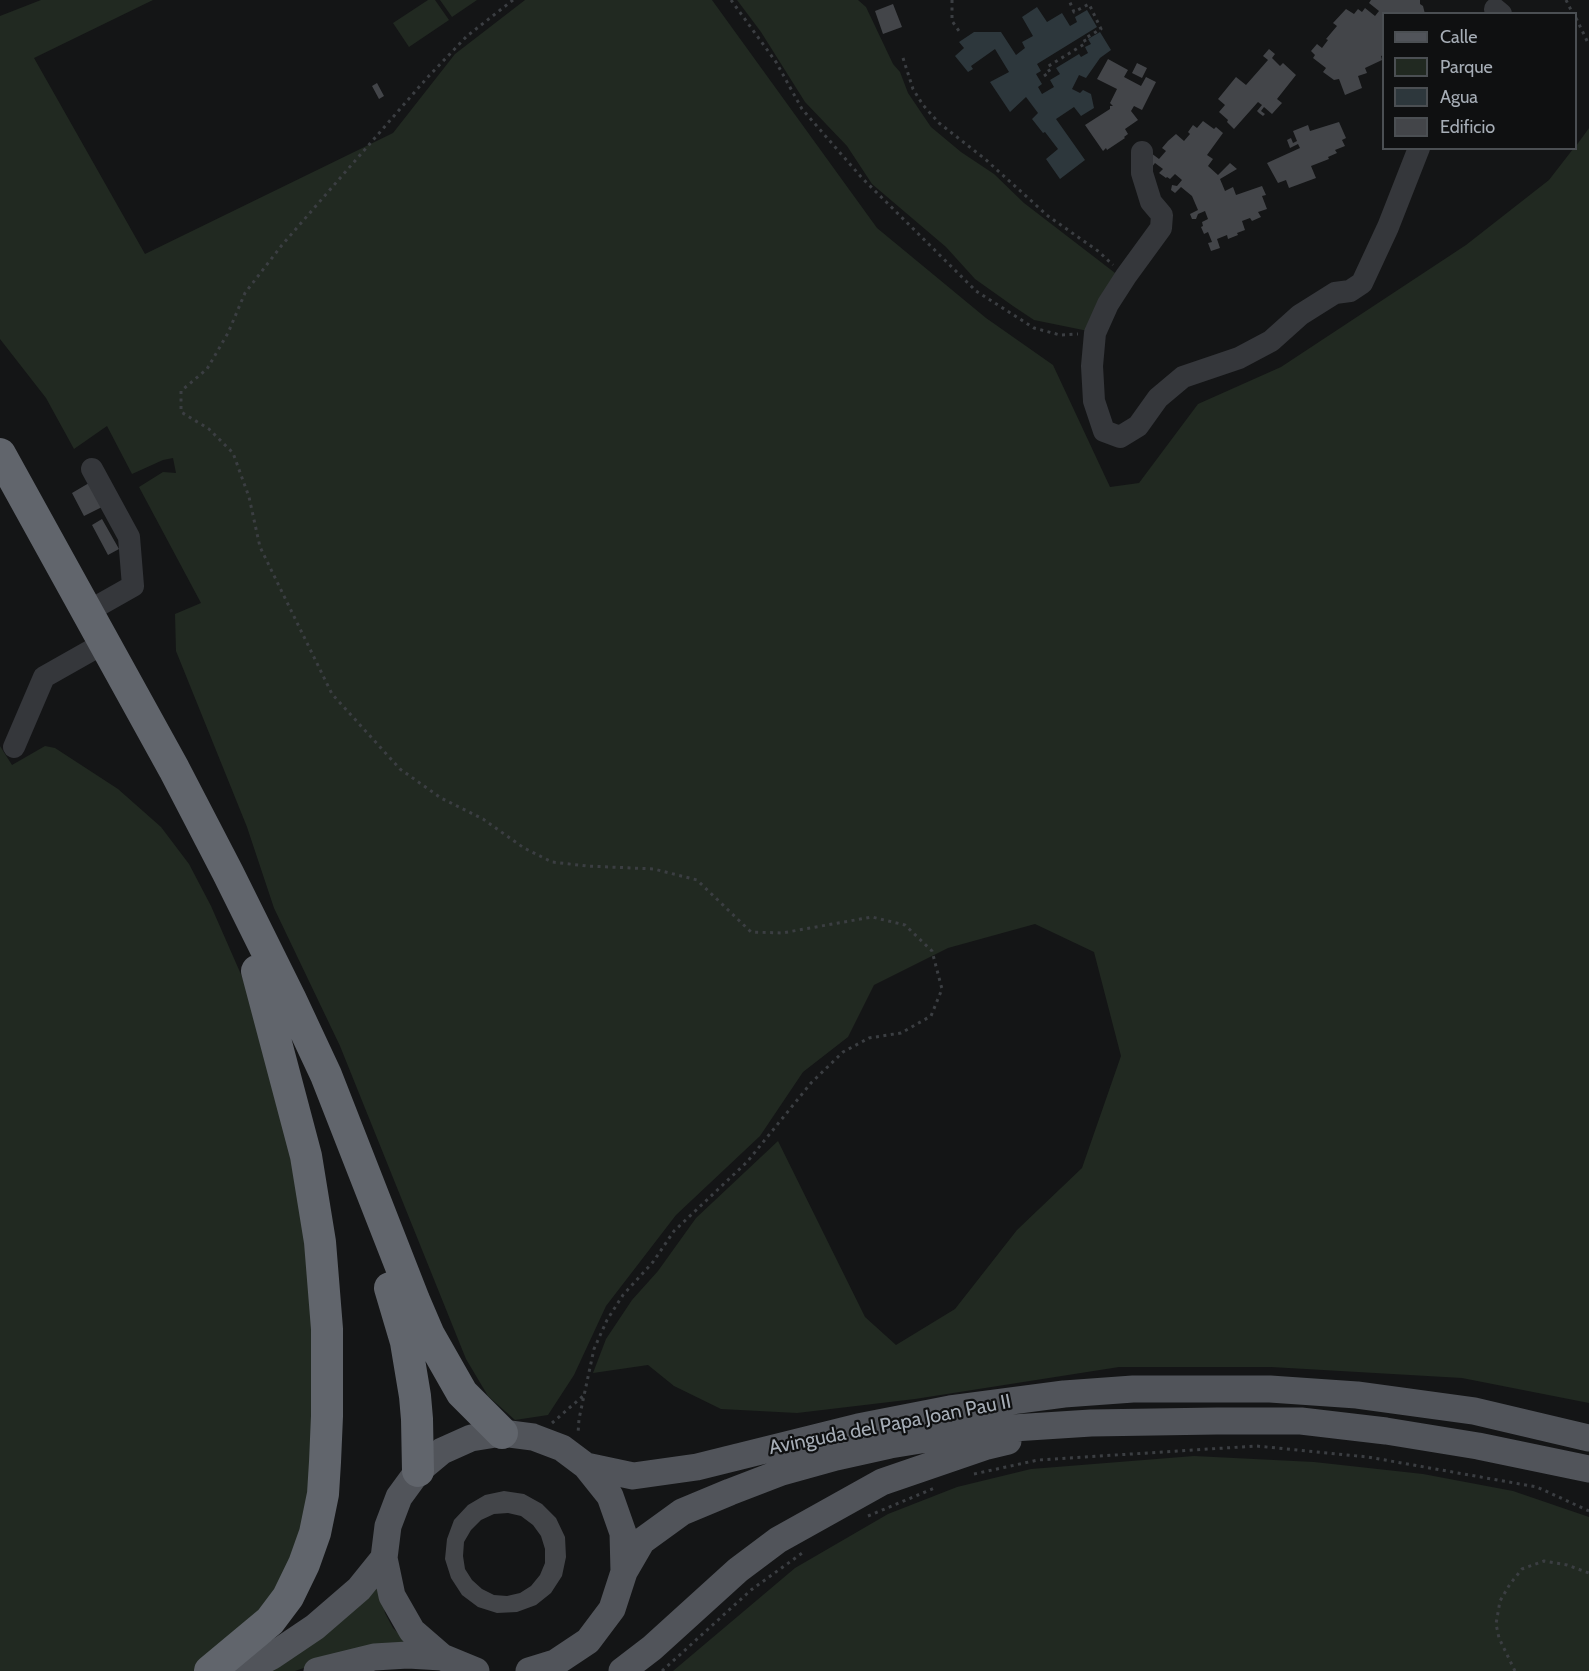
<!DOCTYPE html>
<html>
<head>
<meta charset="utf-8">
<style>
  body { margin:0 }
  #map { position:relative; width:1589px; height:1671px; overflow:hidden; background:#141516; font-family:Cabin,sans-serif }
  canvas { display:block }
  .legend { position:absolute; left:1382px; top:12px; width:195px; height:138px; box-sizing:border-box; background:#0f1011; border:2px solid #4b4f53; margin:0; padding:8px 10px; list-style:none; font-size:18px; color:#a6adb6 }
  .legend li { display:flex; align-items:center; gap:12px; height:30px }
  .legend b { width:30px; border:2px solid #4b4f53 }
</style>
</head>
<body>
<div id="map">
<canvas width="1589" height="1671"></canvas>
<ul class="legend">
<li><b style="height:8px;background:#51545a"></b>Calle</li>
<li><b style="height:16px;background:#212921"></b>Parque</li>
<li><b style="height:16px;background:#2d373c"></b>Agua</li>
<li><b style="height:16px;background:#434549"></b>Edificio</li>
</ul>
</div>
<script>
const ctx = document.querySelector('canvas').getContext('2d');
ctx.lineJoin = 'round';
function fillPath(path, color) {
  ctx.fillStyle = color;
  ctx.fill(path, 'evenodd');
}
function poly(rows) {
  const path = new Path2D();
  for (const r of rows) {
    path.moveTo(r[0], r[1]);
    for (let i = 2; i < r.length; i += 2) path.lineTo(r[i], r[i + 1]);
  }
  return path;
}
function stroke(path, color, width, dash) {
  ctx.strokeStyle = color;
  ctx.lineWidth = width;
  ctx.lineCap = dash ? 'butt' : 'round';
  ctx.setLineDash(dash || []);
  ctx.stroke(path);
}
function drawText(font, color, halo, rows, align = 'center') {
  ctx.font = font + ' Cabin,sans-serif';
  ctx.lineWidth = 4.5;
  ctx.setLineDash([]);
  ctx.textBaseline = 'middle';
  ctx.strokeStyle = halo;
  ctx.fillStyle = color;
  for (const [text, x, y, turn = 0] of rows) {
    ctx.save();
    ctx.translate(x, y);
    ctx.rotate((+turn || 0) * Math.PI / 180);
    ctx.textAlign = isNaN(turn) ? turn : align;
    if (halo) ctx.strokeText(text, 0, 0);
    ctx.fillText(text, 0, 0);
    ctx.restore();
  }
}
const green = poly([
  [41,0,153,0,34,58,145,254,393,133,455,54,525,0,712,0,877,228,986,318,1053,365,1110,487,1139,483,1198,404,1281,367,1466,245,1549,180,1573,149,1576,148,1576,146,1589,128,1589,1403,1462,1378,1271,1367,1119,1367,915,1399,797,1413,721,1409,674,1386,648,1365,593,1373,606,1339,632,1300,658,1271,696,1218,778,1141,865,1317,896,1345,955,1309,1017,1230,1082,1168,1121,1056,1094,952,1035,924,948,948,874,985,848,1037,803,1072,760,1136,676,1215,606,1306,574,1375,548,1415,515,1420,488,1396,466,1359,340,1046,274,908,247,827,176,651,175,614,201,603,139,487,163,472,176,473,173,458,163,460,132,474,107,426,74,449,46,398,0,339,0,16],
  [428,0,435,0,449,20,409,47,393,23],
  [440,0,477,0,452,17],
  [737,0,858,0,866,7,893,64,900,72,908,93,931,127,961,152,994,174,1024,203,1119,276,1088,331,1034,320,1013,306,975,279,946,247,872,184,847,146,805,102,761,32],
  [0,746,12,765,45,746,55,748,118,789,161,827,189,864,211,906,243,979,286,1105,318,1295,312,1508,280,1593,196,1671,0,1671],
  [1194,1456,1314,1462,1423,1474,1513,1491,1589,1517,1589,1671,673,1671,795,1568,888,1514,957,1487,1031,1469],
  [379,1583,385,1613,393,1628,410,1645,336,1657,295,1671,262,1671]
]);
const water = poly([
  [1037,7,1047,22,1062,13,1070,26,1077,22,1075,17,1087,10,1097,27,1037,64,1041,71,1036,74,1042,84,1038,87,1042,94,1054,87,1050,80,1060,74,1056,68,1079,54,1081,57,1088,53,1085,47,1091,44,1088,39,1100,32,1111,50,1100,58,1086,78,1079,75,1072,89,1080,93,1083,90,1091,94,1094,108,1081,116,1074,107,1056,119,1085,160,1060,179,1046,159,1058,149,1045,132,1043,133,1032,119,1038,113,1026,97,1010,112,990,82,1009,72,995,49,971,66,973,69,968,72,955,56,964,48,959,42,974,32,1001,32,1016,55,1025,48,1022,42,1033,36,1022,17]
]);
const building = poly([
  [1371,0,1420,0,1420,4,1423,6,1425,14,1384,14,1384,55,1381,56,1382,60,1365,68,1367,73,1358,76,1362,88,1345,95,1339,79,1334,80,1323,72,1326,68,1313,58,1315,55,1311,51,1317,44,1322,48,1328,40,1326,39,1337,26,1333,23,1346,9,1354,14,1358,9,1362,12,1365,8,1375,16,1379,11,1369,3],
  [893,4,902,27,883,34,875,11],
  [1269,49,1275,54,1272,58,1280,66,1283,63,1296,75,1277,99,1282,103,1272,114,1264,107,1261,111,1265,114,1263,116,1259,113,1257,111,1262,105,1258,102,1234,129,1227,122,1228,120,1219,112,1225,105,1218,99,1236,77,1246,85,1268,60,1263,56],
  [1108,59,1128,70,1124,77,1141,86,1146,77,1156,82,1142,110,1134,106,1131,111,1138,120,1125,129,1128,134,1124,137,1125,138,1107,150,1106,148,1103,151,1085,125,1110,109,1110,106,1113,106,1110,103,1117,89,1097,79],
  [1137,63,1147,68,1142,78,1132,73],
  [377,83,384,96,379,99,372,86],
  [1203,121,1214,129,1216,127,1223,133,1207,155,1213,159,1208,166,1218,175,1230,163,1237,169,1220,179,1225,191,1233,187,1236,195,1262,186,1266,195,1262,196,1267,209,1258,212,1261,217,1252,221,1250,218,1242,221,1245,230,1237,233,1238,235,1228,239,1227,235,1217,239,1220,248,1211,251,1208,243,1212,242,1208,232,1204,234,1201,227,1203,226,1202,222,1208,219,1205,211,1198,214,1196,219,1192,219,1190,214,1198,210,1192,196,1181,187,1175,193,1171,190,1172,185,1177,186,1182,180,1175,174,1170,179,1167,177,1166,178,1159,173,1163,169,1155,163,1152,167,1151,153,1159,159,1166,151,1162,148,1168,141,1176,134,1184,141,1190,134,1188,132,1193,125,1197,128],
  [1339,122,1346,138,1342,140,1345,146,1335,150,1337,153,1328,157,1329,159,1311,166,1316,178,1289,188,1286,180,1278,183,1267,163,1300,148,1298,144,1290,148,1287,140,1291,138,1293,143,1297,141,1293,131,1308,125,1310,131],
  [89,483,102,507,84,516,72,493],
  [102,519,119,549,108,555,92,525],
  [504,1491,524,1494,542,1504,556,1518,565,1537,566,1557,562,1576,551,1593,536,1605,517,1612,497,1613,478,1607,462,1595,451,1578,445,1559,447,1539,454,1520,468,1505,485,1495],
  [508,1513,521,1516,533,1525,541,1536,545,1549,545,1563,540,1575,531,1586,520,1593,507,1596,494,1595,482,1589,472,1580,465,1569,463,1556,464,1542,471,1530,481,1520,494,1514]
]);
const path = poly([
  [513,0,467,36,426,79,282,245,245,293,228,333,207,369,181,391,181,412,209,429,233,453,249,497,260,547,332,694,400,769,441,798,483,819,524,848,552,862,587,866,654,869,697,880,751,932,782,933,872,917,905,925,932,951,942,989,931,1016,901,1033,869,1038,843,1052,811,1083,747,1162,674,1231,653,1262,623,1295,607,1320,594,1349,579,1419,578,1434],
  [731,0,776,62,802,109,862,178,976,291,1034,328,1060,335,1078,334],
  [952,0,952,21,959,31],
  [1566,0,1573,14],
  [1576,18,1589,45],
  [903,58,913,89,923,105,939,123,985,159,1048,216,1098,251,1113,265],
  [1044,76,1050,72,1047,67,1086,43,1084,39,1101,29,1089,4,1074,12,1069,0],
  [552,1423,583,1396],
  [974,1474,1038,1460,1256,1446,1368,1457,1537,1487,1589,1511],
  [868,1516,937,1487],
  [662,1671,751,1590,805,1551],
  [1515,1671,1499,1638,1496,1624,1500,1601,1510,1584,1522,1569,1544,1561,1567,1565,1589,1573]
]);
const minor = poly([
  [1495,9,1501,14],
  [1142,152,1142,173,1151,202,1162,215,1161,228,1126,276,1108,304,1095,333,1092,366,1094,401,1104,431,1120,437,1138,426,1158,398,1183,377,1239,358,1271,341,1300,315,1335,293,1350,291,1362,283,1388,227,1419,148],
  [87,612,133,586,129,537,92,469],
  [14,747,44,677,90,651]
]);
const major = poly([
  [586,1466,633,1476,697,1467,858,1427,950,1409,1064,1394,1133,1389,1270,1389,1357,1395,1474,1411,1589,1438],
  [624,1572,642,1541,682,1512,730,1492,782,1472,836,1457,890,1445,982,1430,1091,1423,1217,1421,1301,1421,1386,1431,1478,1446,1589,1469],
  [244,1671,272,1656,315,1627,359,1589,384,1558],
  [317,1671,374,1657,408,1655,442,1657],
  [476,1671,442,1657,412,1631,392,1596,384,1558,388,1526,399,1497,418,1471,442,1451,471,1438,502,1433,533,1437,562,1448,586,1466,610,1496,623,1533,624,1572,612,1609,588,1641,555,1663,529,1671],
  [622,1671,652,1648,738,1570,778,1540,882,1482,987,1446,1008,1441]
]);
const highway = poly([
  [0,454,174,769,228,873,290,998,326,1075,414,1300,429,1335,462,1393,502,1433],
  [390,1288,406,1342,415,1396,417,1419,418,1471],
  [210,1671,270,1621,288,1597,304,1564,315,1533,323,1494,325,1462,327,1416,327,1329,320,1242,306,1156,257,971]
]);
const streetNames = [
  ["Avinguda del Papa Joan Pau II",890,1425,-11]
];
fillPath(green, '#212921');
fillPath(water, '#2d373c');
fillPath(building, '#434549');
stroke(path, '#3b3e42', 3, [3, 4.5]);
stroke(minor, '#35373b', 22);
stroke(major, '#51545a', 27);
stroke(highway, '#61656c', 32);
drawText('20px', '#a6adb6', '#0f1011', streetNames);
</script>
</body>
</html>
